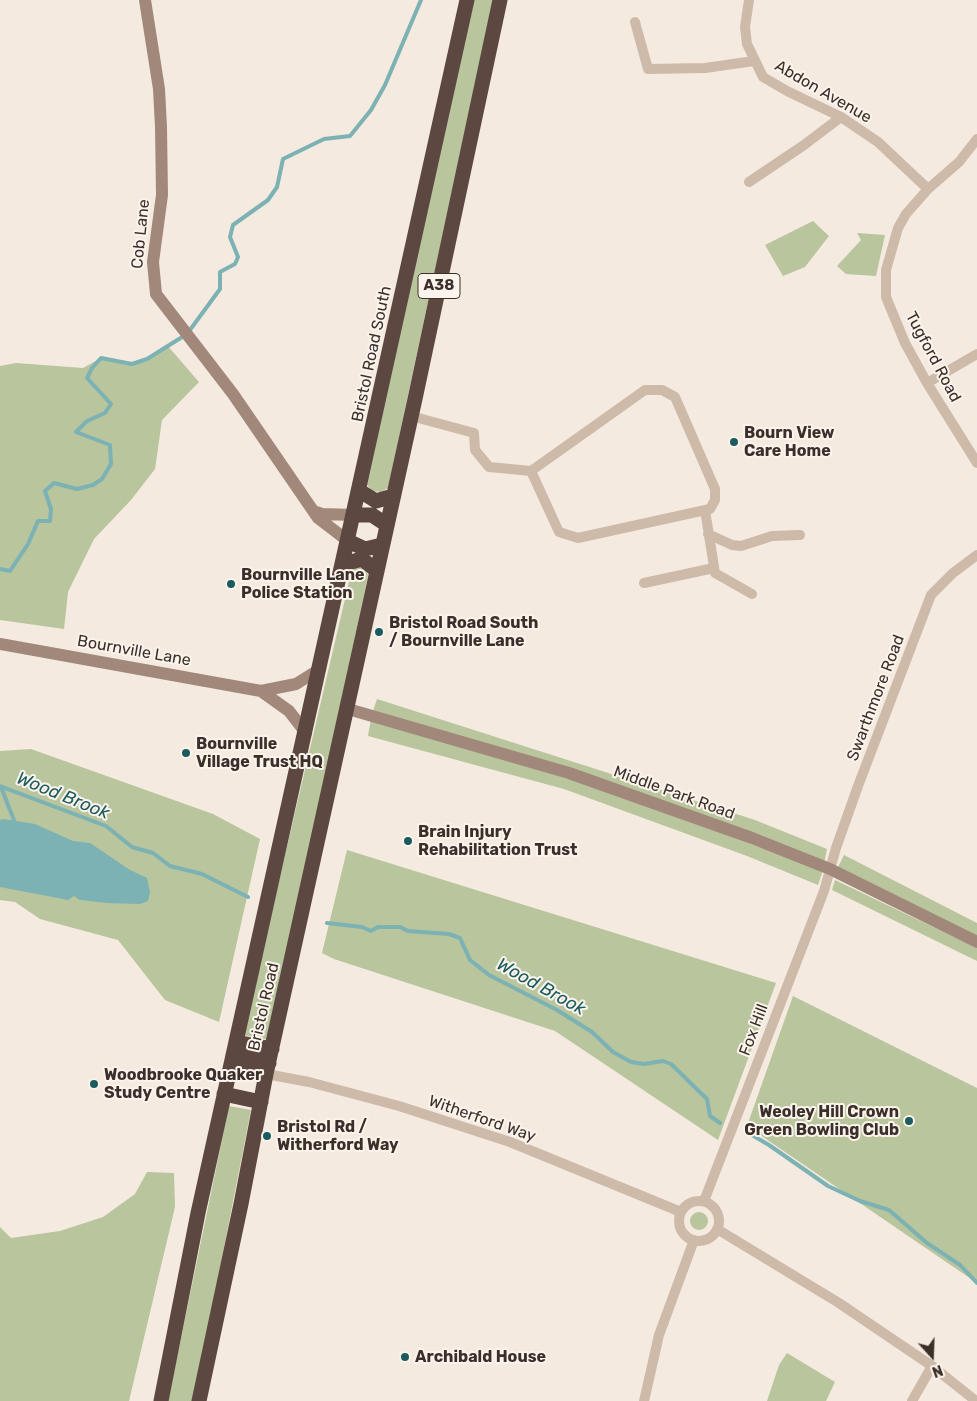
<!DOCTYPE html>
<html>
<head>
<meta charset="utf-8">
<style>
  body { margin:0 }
  #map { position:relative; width:977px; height:1401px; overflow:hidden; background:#f4eadf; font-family:Rubik,sans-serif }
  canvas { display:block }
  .north { position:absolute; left:907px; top:1331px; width:50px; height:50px; -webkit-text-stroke:4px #fbf4ec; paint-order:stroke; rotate:160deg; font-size:14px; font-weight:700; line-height:20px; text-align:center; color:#3b2f2a }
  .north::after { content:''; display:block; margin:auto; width:18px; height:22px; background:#3b2f2a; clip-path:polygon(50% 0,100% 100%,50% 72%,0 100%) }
</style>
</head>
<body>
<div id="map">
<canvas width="977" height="1401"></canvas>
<div class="north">N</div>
</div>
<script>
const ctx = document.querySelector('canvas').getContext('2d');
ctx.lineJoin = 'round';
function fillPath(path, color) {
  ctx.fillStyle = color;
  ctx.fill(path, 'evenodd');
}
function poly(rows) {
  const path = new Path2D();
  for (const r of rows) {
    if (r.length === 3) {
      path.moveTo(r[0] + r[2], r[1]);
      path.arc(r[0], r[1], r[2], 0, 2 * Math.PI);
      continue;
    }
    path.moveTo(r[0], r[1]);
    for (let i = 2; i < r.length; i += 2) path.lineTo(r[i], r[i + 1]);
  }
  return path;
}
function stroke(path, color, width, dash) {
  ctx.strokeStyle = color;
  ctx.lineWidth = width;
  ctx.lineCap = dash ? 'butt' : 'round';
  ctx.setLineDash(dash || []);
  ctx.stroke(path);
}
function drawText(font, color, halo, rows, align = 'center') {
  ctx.font = font + ' Rubik,sans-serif';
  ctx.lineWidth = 4;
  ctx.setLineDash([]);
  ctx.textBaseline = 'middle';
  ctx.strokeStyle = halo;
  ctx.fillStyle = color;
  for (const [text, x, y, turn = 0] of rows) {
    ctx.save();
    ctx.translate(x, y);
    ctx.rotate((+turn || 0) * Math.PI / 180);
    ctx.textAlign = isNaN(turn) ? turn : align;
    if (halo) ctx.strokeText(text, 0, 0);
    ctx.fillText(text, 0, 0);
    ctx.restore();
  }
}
const green = poly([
  [472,0,493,0,388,488,381,492,373,491,366,484],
  [813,221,829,236,805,267,783,276,765,245],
  [857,233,885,235,876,276,846,274,837,266,861,240],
  [167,345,199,382,162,420,155,469,131,500,94,539,68,592,64,629,0,620,0,366,16,363,83,368,101,358,132,364,147,359],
  [361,565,368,575,269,1040,243,1035,352,569],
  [377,699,755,820,827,849,824,864,373,711],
  [371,719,576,781,823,870,818,885,747,856,564,789,368,736],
  [31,749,213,814,260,839,219,1022,165,1000,118,940,40,919,15,902,0,900,0,751],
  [347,850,776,983,718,1140,555,1031,334,959,322,953],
  [844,855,977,923,977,936,837,869],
  [835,880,977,948,977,961,832,890],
  [793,996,977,1088,977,1283,747,1126],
  [229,1106,251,1110,218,1278,192,1401,168,1401],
  [147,1172,174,1173,175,1207,129,1401,0,1401,0,1227,11,1238,60,1231,103,1217,135,1194],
  [699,1221,9],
  [787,1353,835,1382,826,1401,767,1401,779,1365]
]);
const water = poly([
  [3,819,35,824,73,841,90,843,130,870,147,878,150,892,148,901,140,904,107,903,80,900,74,896,68,900,0,887,0,820]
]);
const stream = poly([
  [0,569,10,571,28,544,38,521,50,521,51,509,45,491,54,483,77,489,93,485,102,479,111,464,110,445,76,432,87,421,105,413,111,404,87,378,92,368,101,358,132,364,147,359,187,334,220,289,220,272,235,264,238,257,230,237,233,225,268,200,277,187,283,159,324,139,350,136,371,110,385,85,421,0],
  [0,786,106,826,132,847,153,853,170,866,202,874,248,897],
  [1,787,12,815],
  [13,817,14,821],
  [327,923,362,927,371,931,378,927,400,927,408,931,449,934,460,938,470,960,489,975,557,1010,592,1032,613,1052,631,1062,644,1064,663,1061,671,1064,707,1099,710,1116,720,1123],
  [745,1131,769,1145,828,1186,860,1201,889,1210,927,1243,960,1265,977,1283]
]);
const street = poly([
  [749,0,745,27,747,44,763,77,787,91,841,117,878,142,928,189],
  [635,22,648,69,705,68,754,61],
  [977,139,959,162,928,189,906,214,898,228,886,270,886,297,905,343,927,383,977,463],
  [749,182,804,145,841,117],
  [927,383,977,354],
  [411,416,474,433,475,450,489,467,531,471,559,532,578,538,710,509,715,500,715,489,675,397,662,390,645,390,531,471],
  [705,510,715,573,752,594],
  [708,534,732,545,741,546,772,536,800,535],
  [644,583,714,568],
  [266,1074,309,1082,399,1106,510,1142,681,1212],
  [704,1201,824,891,836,848,858,786,931,595,953,573,977,555],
  [699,1221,20],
  [717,1229,839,1303,932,1366,976,1401],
  [644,1401,659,1335,694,1240],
  [912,1401,932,1366]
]);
const secondary = poly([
  [145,0,159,89,161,127,162,195,153,262,156,294,233,394,318,518,348,541],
  [313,511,322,514,354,515],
  [0,644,261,691,296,684,320,669],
  [261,691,289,711,306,733],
  [348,709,569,773,752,838,830,869,977,942]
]);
const highway = poly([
  [360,491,376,501,393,496],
  [354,515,372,515,387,525],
  [348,541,365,549,382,545],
  [344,564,362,559,377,571],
  [236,1042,272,1049],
  [233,1055,269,1063],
  [230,1069,266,1074],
  [224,1094,261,1102],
  [161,1401,198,1213,467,0],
  [199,1401,241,1204,266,1074,415,399,500,0]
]);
const markers = [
  [734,442,5,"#1c5c5f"],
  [231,584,5,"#1c5c5f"],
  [379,632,5,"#1c5c5f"],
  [186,753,5,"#1c5c5f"],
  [408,841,5,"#1c5c5f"],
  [94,1084,5,"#1c5c5f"],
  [909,1121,5,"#1c5c5f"],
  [267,1136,5,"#1c5c5f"],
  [405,1357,5,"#1c5c5f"]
];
const shields = [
  [439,286,42]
];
const shieldNames = [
  ["A38",439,286]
];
const streetNames = [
  ["Abdon Avenue",823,92,30],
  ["Cob Lane",141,234,-84],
  ["Bristol Road South",372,354,-78],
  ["Tugford Road",933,357,62],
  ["Bournville Lane",134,651,10],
  ["Swarthmore Road",876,698,-69],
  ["Middle Park Road",674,793,20],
  ["Bristol Road",264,1007,-77],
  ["Fox Hill",754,1030,-69],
  ["Witherford Way",482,1119,19]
];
const poiNames = [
  ["Bourn View",744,433],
  ["Care Home",744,451],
  ["Bournville Lane",241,575],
  ["Police Station",241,593],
  ["Bristol Road South",389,623],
  ["/ Bournville Lane",389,641],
  ["Bournville",196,744],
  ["Village Trust HQ",196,762],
  ["Brain Injury",418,832],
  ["Rehabilitation Trust",418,850],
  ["Woodbrooke Quaker",104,1075],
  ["Study Centre",104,1093],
  ["Weoley Hill Crown",899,1112,"right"],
  ["Green Bowling Club",899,1130,"right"],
  ["Bristol Rd /",277,1127],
  ["Witherford Way",277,1145],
  ["Archibald House",415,1357]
];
const waterNames = [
  ["Wood Brook",63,796,22],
  ["Wood Brook",541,987,29]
];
fillPath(green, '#b8c59d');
fillPath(water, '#7cb2b4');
stroke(stream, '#7cb2b4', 4);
stroke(street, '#cebaa9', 10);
stroke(secondary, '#a2887a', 12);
stroke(highway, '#5c4840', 15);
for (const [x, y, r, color] of markers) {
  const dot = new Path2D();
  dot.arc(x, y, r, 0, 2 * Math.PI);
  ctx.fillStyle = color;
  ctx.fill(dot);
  stroke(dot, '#fbf4ec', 2);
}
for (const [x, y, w] of shields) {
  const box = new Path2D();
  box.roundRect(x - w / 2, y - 12.5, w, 25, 4);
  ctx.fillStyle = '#fbf4ec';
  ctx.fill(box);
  stroke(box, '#3b2f2a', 1);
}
drawText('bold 15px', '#3b2f2a', null, shieldNames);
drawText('16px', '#3b2f2a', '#fbf4ec', streetNames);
drawText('bold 16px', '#3b2f2a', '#fbf4ec', poiNames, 'left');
drawText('italic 18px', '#1c5c5f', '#fbf4ec', waterNames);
</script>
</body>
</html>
